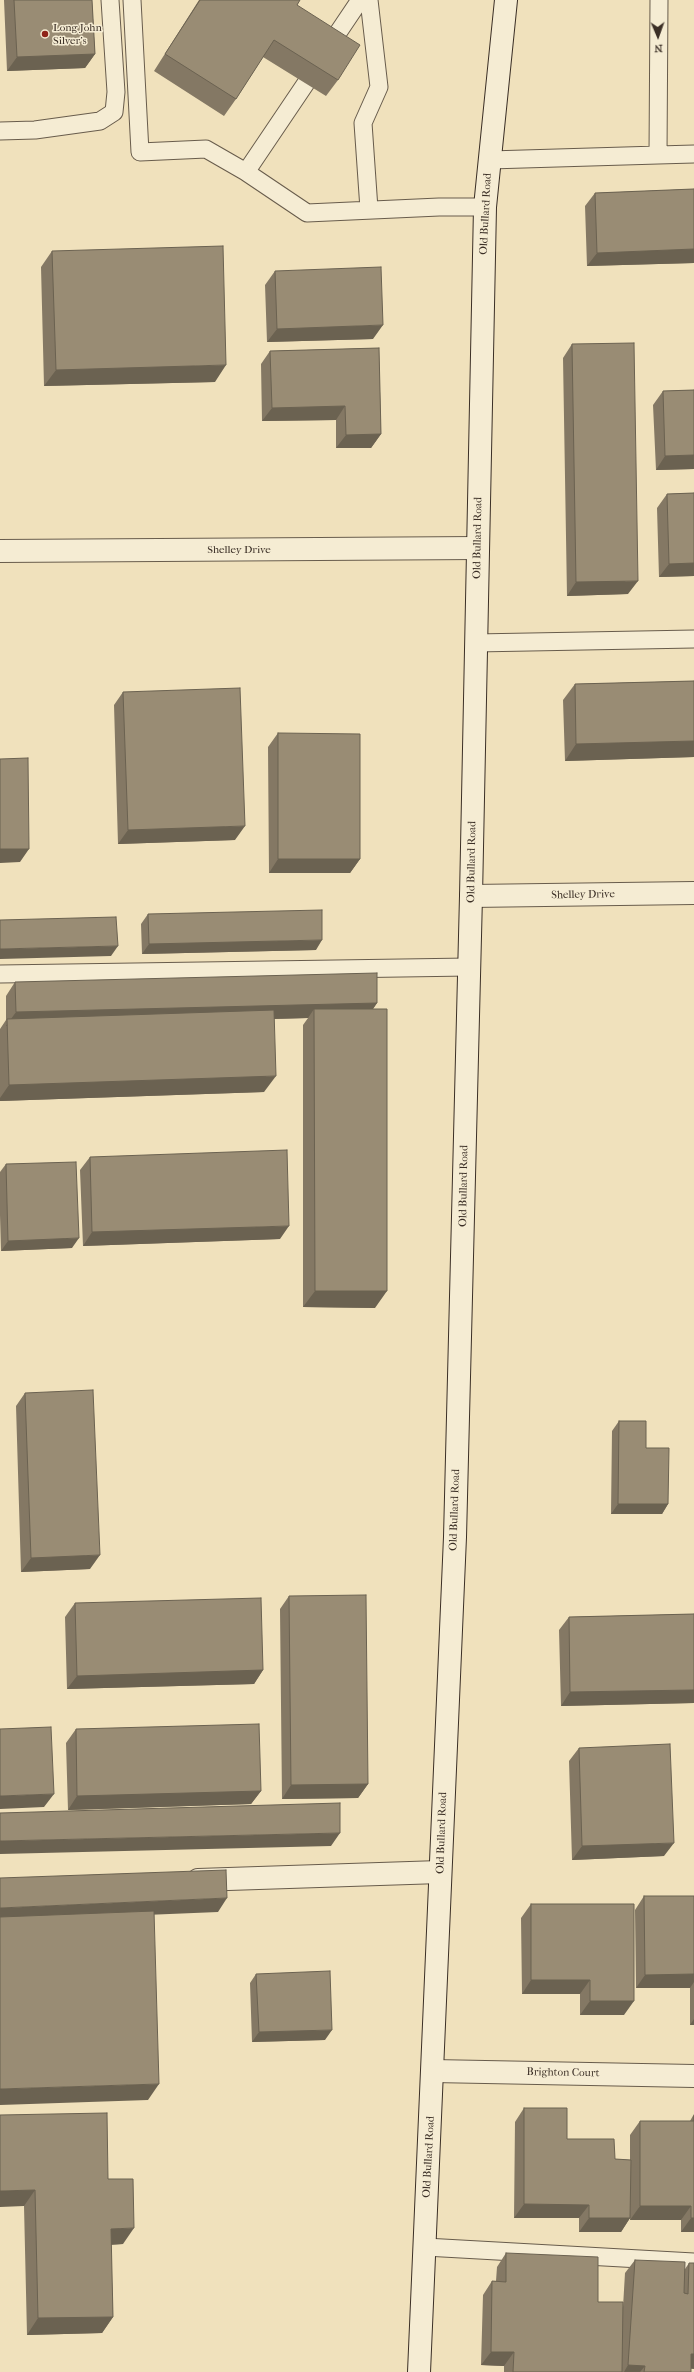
<!DOCTYPE html>
<html>
<head>
<meta charset="utf-8">
<style>
  body { margin:0 }
  #map { position:relative; width:694px; height:2372px; overflow:hidden; background:#f0e1bc; font-family:"IM FELL French Canon",serif }
  canvas { display:block }
  .north { position:absolute; left:638px; top:16px; width:40px; height:40px; -webkit-text-stroke:3px #f5ecd3; paint-order:stroke; rotate:178deg; font-size:11px; font-weight:700; line-height:16px; text-align:center; color:#3b2f26 }
  .north::after { content:''; display:block; margin:auto; width:14px; height:18px; background:#3b2f26; clip-path:polygon(50% 0,100% 100%,50% 72%,0 100%) }
</style>
</head>
<body>
<div id="map">
<canvas width="694" height="2372"></canvas>
<div class="north">N</div>
</div>
<script>
const ctx = document.querySelector('canvas').getContext('2d');
ctx.lineJoin = 'round';
function poly(rows) {
  const path = new Path2D();
  for (const r of rows) {
    path.moveTo(r[0], r[1]);
    for (let i = 2; i < r.length; i += 2) path.lineTo(r[i], r[i + 1]);
  }
  return path;
}
function stroke(path, color, width, dash) {
  ctx.strokeStyle = color;
  ctx.lineWidth = width;
  ctx.lineCap = dash ? 'butt' : 'round';
  ctx.setLineDash(dash || []);
  ctx.stroke(path);
}
function fillPath(path, color) {
  ctx.fillStyle = color;
  ctx.fill(path, 'evenodd');
}
function drawText(font, color, halo, rows, align = 'center') {
  ctx.font = font + ' "IM FELL French Canon",serif';
  ctx.lineWidth = 3;
  ctx.setLineDash([]);
  ctx.textBaseline = 'middle';
  ctx.strokeStyle = halo;
  ctx.fillStyle = color;
  for (const [text, x, y, turn = 0] of rows) {
    ctx.save();
    ctx.translate(x, y);
    ctx.rotate((+turn || 0) * Math.PI / 180);
    ctx.textAlign = isNaN(turn) ? turn : align;
    if (halo) ctx.strokeText(text, 0, 0);
    ctx.fillText(text, 0, 0);
    ctx.restore();
  }
}
const lane = poly([
  [132,0,140,152,206,149,246,172,307,213,439,207,485,207],
  [327,49,360,0],
  [0,131,35,130,100,121,114,112,116,92,110,0],
  [658,155,694,154],
  [490,160,658,155,659,0],
  [246,172,306,83],
  [369,209,363,123,379,87,369,0],
  [475,643,694,639],
  [0,974,469,967],
  [425,2247,694,2262]
]);
const street = poly([
  [0,551,478,548],
  [471,896,694,893],
  [198,1880,440,1872],
  [433,2071,694,2076]
]);
const secondary = poly([
  [419,2372,455,1537,471,896,485,207,506,0]
]);
const wall = poly([
  [4,0,92,0,95,54,85,68,7,71],
  [199,0,300,0,297,5,338,80,326,96,263,57,236,99,224,116,154,71],
  [694,189,694,263,587,266,585,206,595,193],
  [52,251,215,382,44,386,41,267],
  [275,271,373,339,267,342,265,285],
  [572,344,628,594,567,596,563,358],
  [379,348,381,434,371,448,336,448,336,420,262,421,261,364,270,351],
  [694,390,694,469,656,470,653,405,663,391],
  [694,493,694,576,659,577,657,508,667,494],
  [694,681,694,757,565,761,563,700,575,684],
  [123,692,235,840,118,844,114,705],
  [278,733,360,859,350,873,269,873,268,747],
  [148,914,316,950,142,954,141,924],
  [15,982,377,1003,373,1009,375,1308,303,1307,303,1025,308,1018,274,1019,264,1092,0,1101,0,1029,6,1020,6,996],
  [90,1157,280,1239,83,1246,80,1170],
  [6,1164,72,1248,1,1251,0,1215,0,1172],
  [25,1393,90,1569,21,1572,16,1406],
  [619,1421,646,1448,668,1504,662,1514,611,1514,612,1431],
  [289,1596,368,1784,358,1798,282,1799,280,1609],
  [75,1603,263,1670,254,1684,67,1689,65,1617],
  [694,1614,694,1703,561,1706,559,1630,569,1617],
  [76,1729,261,1791,251,1804,68,1810,66,1743],
  [579,1748,664,1856,572,1860,569,1761],
  [644,1896,694,1896,694,2025,690,2025,690,1988,636,1988,635,1910],
  [531,1904,624,2015,580,2015,580,1994,522,1994,521,1918],
  [256,1974,325,2040,252,2042,250,1983],
  [524,2108,567,2139,615,2159,630,2160,630,2135,640,2121,690,2121,694,2114,694,2232,681,2232,681,2220,630,2220,630,2216,630,2218,621,2232,579,2232,579,2218,514,2218,515,2122],
  [0,2115,108,2179,123,2244,111,2245,113,2317,102,2333,27,2335,24,2206],
  [506,2253,598,2302,623,2307,625,2273,635,2260,685,2269,689,2263,691,2372,504,2372,504,2366,481,2365,483,2295,492,2281,496,2281,497,2267]
]);
const shadedWall = poly([
  [95,54,85,68,7,71,17,57],
  [694,249,694,263,587,266,597,253],
  [383,325,373,339,267,342,277,329],
  [226,365,215,382,44,386,56,370],
  [345,406,336,420,262,421,272,408],
  [381,434,371,448,336,448,346,435],
  [694,455,694,469,656,470,665,456],
  [694,563,694,576,659,577,669,564],
  [638,581,628,594,567,596,576,582],
  [694,741,694,757,565,761,576,744],
  [245,826,235,840,118,844,128,830],
  [0,849,29,849,20,862,0,863],
  [278,859,360,859,350,873,269,873],
  [322,940,316,950,142,954,149,944],
  [118,946,111,956,0,959,0,949],
  [377,1003,368,1016,314,1009,308,1018,6,1026,16,1012],
  [276,1076,264,1092,0,1101,0,1098,9,1085],
  [289,1226,280,1239,83,1246,92,1232],
  [79,1238,72,1248,1,1251,8,1241],
  [315,1291,387,1291,375,1308,303,1307],
  [618,1504,668,1504,662,1514,611,1514],
  [100,1555,90,1569,21,1572,31,1558],
  [263,1670,254,1684,67,1689,77,1676],
  [694,1690,694,1703,561,1706,570,1692],
  [368,1784,358,1798,282,1799,291,1785],
  [261,1791,251,1804,68,1810,77,1796],
  [54,1794,44,1807,0,1809,0,1796],
  [340,1833,331,1846,0,1854,0,1841],
  [674,1843,664,1856,572,1860,582,1846],
  [227,1898,218,1912,0,1921,0,1908],
  [694,1974,694,1982,690,1988,636,1988,645,1975],
  [531,1980,590,1980,580,1994,522,1994],
  [590,2001,634,2001,624,2015,580,2015],
  [694,2019,694,2025,690,2025],
  [332,2030,325,2040,252,2042,259,2032],
  [159,2084,148,2100,0,2105,0,2089],
  [35,2190,24,2206,0,2207,0,2191],
  [524,2204,589,2205,579,2218,514,2218],
  [640,2206,691,2206,681,2220,630,2220],
  [589,2218,630,2218,621,2232,579,2232],
  [691,2218,694,2218,694,2232,681,2232],
  [134,2228,123,2244,100,2245,111,2229],
  [113,2317,102,2333,27,2335,38,2318],
  [491,2352,514,2352,504,2366,481,2365],
  [691,2354,694,2354,694,2369,682,2368],
  [628,2365,645,2366,640,2372,624,2372]
]);
const building = poly([
  [14,0,92,0,95,54,17,57,14,0],
  [200,0,300,0,297,5,360,45,338,80,274,40,236,99,165,54,200,0],
  [694,189,694,249,597,253,595,193,694,189],
  [223,246,226,365,56,370,52,251,223,246],
  [381,267,383,325,277,329,275,271,381,267],
  [634,343,638,581,576,582,572,344,634,343],
  [379,348,381,434,346,435,345,406,272,408,270,351,379,348],
  [694,390,694,455,665,456,663,391,694,390],
  [694,493,694,563,669,564,667,494,694,493],
  [694,681,694,741,576,744,575,684,694,681],
  [240,688,245,826,128,830,123,692,240,688],
  [278,733,360,734,360,859,278,859,278,733],
  [28,758,29,849,0,849,0,759,28,758],
  [322,910,322,940,149,944,148,914,322,910],
  [116,917,118,946,0,949,0,920,116,917],
  [377,973,377,1003,16,1012,15,982,377,973],
  [314,1009,387,1009,387,1291,315,1291,314,1009],
  [274,1010,276,1076,9,1085,7,1019,274,1010],
  [287,1150,289,1226,92,1232,90,1157,287,1150],
  [76,1162,79,1238,8,1241,6,1164,76,1162],
  [93,1390,100,1555,31,1558,25,1393,93,1390],
  [619,1421,646,1421,646,1448,669,1448,668,1504,618,1504,619,1421],
  [366,1595,368,1784,291,1785,289,1596,366,1595],
  [261,1598,263,1670,77,1676,75,1603,261,1598],
  [694,1614,694,1690,570,1692,569,1617,694,1614],
  [259,1724,261,1791,77,1796,76,1729,259,1724],
  [51,1727,54,1794,0,1796,0,1729,51,1727],
  [670,1744,674,1843,582,1846,579,1748,670,1744],
  [340,1803,340,1833,0,1841,0,1813,340,1803],
  [226,1870,227,1898,0,1908,0,1878,226,1870],
  [644,1896,694,1896,694,1974,645,1975,644,1896],
  [531,1904,634,1904,634,2001,590,2001,590,1980,531,1980,531,1904],
  [154,1911,159,2084,0,2089,0,1917,154,1911],
  [330,1971,332,2030,259,2032,256,1974,330,1971],
  [524,2108,567,2108,567,2139,614,2139,615,2159,631,2160,630,2218,589,2218,589,2205,524,2204,524,2108],
  [107,2113,108,2179,133,2179,134,2228,111,2229,113,2317,38,2318,35,2190,0,2191,0,2115,107,2113],
  [694,2116,694,2218,691,2218,691,2206,640,2206,640,2121,694,2121,694,2116],
  [506,2253,598,2257,598,2302,623,2302,622,2372,513,2372,514,2352,491,2352,492,2281,506,2282,506,2253],
  [635,2260,685,2262,684,2293,688,2294,689,2263,694,2263,694,2354,691,2354,691,2372,644,2372,645,2366,628,2365,635,2260]
]);
const markers = [
  [45,34,4,"#8f2418"]
];
const poiNames = [
  ["Long John",53,28],
  ["Silver's",53,41]
];
const streetNames = [
  ["Old Bullard Road",486,214,-87],
  ["Old Bullard Road",478,538,-89],
  ["Shelley Drive",239,550],
  ["Old Bullard Road",472,862,-89],
  ["Shelley Drive",583,895,-1],
  ["Old Bullard Road",464,1186,-89],
  ["Old Bullard Road",455,1510,-88],
  ["Old Bullard Road",442,1833,-88],
  ["Brighton Court",563,2073,1],
  ["Old Bullard Road",429,2157,-87]
];
stroke(lane, '#685c4c', 19);
stroke(street, '#685c4c', 24);
stroke(secondary, '#3b2f26', 24);
stroke(lane, '#f5ecd3', 17);
stroke(street, '#f5ecd3', 22);
stroke(secondary, '#f5ecd3', 22);
fillPath(wall, '#847864');
fillPath(shadedWall, '#6b6251');
fillPath(building, '#998c74');
stroke(building, '#6b6251', 1);
for (const [x, y, r, color] of markers) {
  const dot = new Path2D();
  dot.arc(x, y, r, 0, 2 * Math.PI);
  ctx.fillStyle = color;
  ctx.fill(dot);
  stroke(dot, '#f5ecd3', 1.5);
}
drawText('11px', '#3b2f26', '#f5ecd3', poiNames, 'left');
drawText('11px', '#3b2f26', '#f5ecd3', streetNames);
</script>
</body>
</html>
